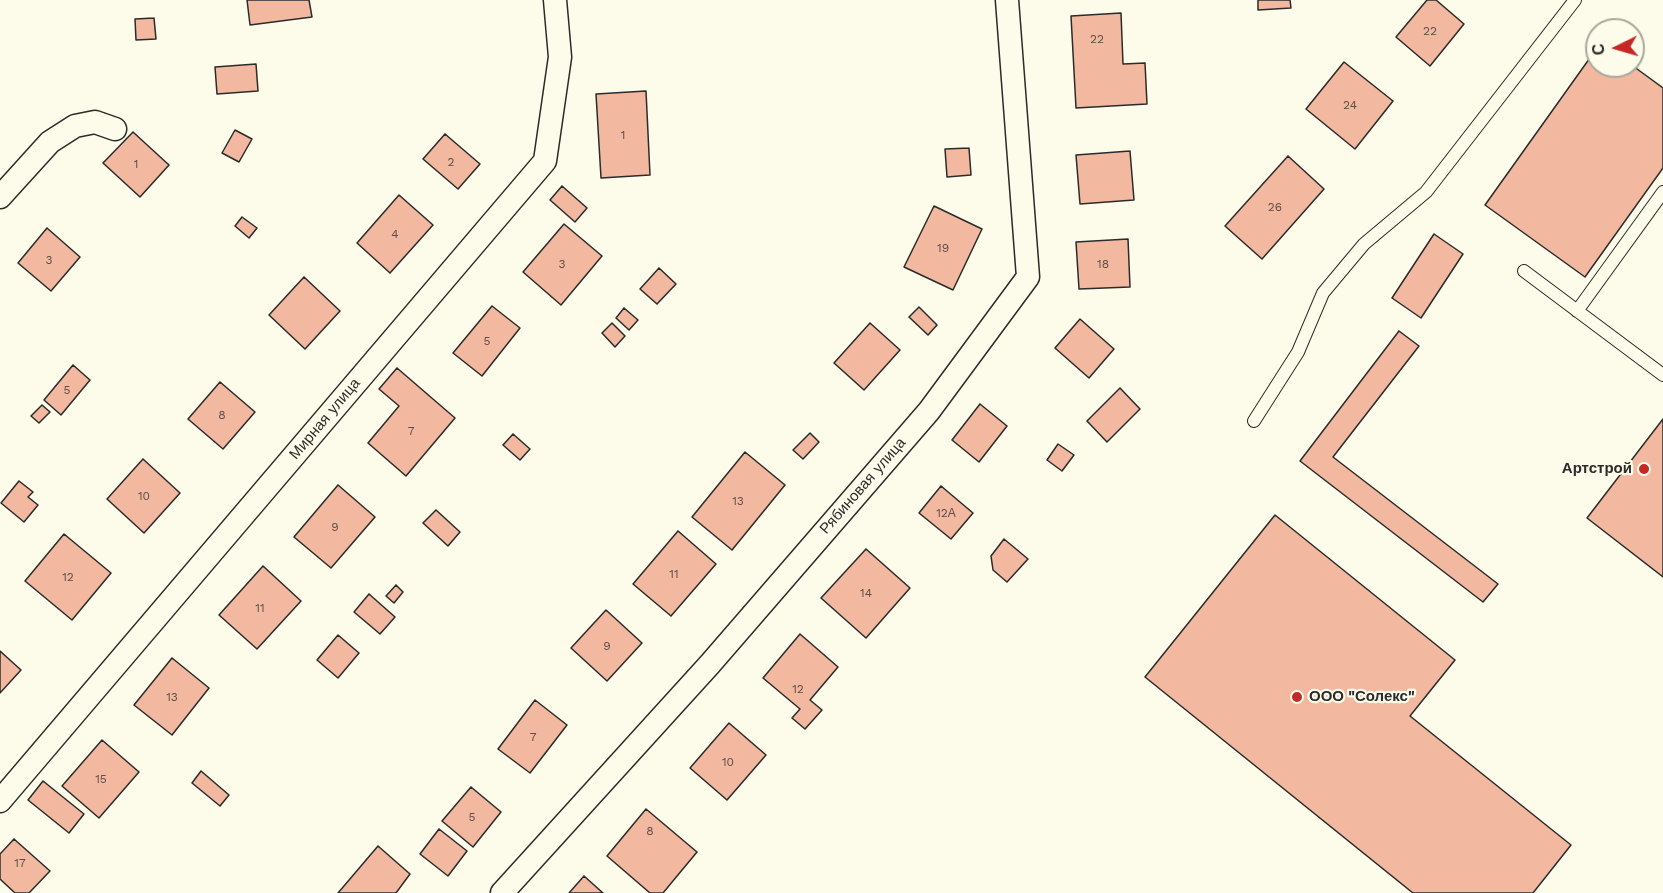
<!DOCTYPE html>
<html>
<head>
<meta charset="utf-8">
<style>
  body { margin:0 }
  #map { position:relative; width:1663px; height:893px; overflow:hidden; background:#fdfbea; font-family:"Work Sans",sans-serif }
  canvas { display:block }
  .north { position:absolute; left:1585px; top:18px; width:60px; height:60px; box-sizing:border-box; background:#fdfbea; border:2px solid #a9a89e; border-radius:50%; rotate:265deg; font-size:16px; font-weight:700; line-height:24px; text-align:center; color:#2b2b2b }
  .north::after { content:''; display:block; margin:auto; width:21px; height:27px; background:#c62828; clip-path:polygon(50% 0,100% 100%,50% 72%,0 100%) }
</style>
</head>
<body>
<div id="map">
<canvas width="1663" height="893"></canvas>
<div class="north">С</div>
</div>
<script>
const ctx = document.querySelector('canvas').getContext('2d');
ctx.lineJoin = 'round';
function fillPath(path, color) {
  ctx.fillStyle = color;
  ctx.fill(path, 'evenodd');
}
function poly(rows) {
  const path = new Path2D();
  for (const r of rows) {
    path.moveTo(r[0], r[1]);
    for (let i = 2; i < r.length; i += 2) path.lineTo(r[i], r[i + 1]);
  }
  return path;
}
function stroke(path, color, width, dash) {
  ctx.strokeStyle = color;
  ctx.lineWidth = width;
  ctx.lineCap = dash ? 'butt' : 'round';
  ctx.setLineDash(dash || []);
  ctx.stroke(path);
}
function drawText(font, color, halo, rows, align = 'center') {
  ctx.font = font + ' "Work Sans",sans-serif';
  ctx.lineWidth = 4.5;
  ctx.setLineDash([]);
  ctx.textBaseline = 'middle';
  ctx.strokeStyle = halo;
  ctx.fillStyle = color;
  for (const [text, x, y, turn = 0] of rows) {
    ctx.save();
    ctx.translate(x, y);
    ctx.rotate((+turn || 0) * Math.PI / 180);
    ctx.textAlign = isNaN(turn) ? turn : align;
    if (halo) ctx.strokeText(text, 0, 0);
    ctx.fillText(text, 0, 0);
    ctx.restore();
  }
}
const building = poly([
  [247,0,309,0,312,17,250,25,247,0],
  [1258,0,1290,0,1291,8,1258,10,1258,0],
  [1427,0,1436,0,1464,24,1430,66,1396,37,1427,0],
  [1121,13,1123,64,1145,63,1147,104,1076,108,1071,16,1121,13],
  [154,18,156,39,136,40,135,19,154,18],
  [1597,48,1597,66,1633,66,1663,88,1663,168,1585,277,1485,205,1597,48],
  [1344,62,1393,101,1355,149,1306,109,1344,62],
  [256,64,258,91,217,94,215,67,256,64],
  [646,91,650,175,601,178,596,94,646,91],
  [235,130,252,139,239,162,222,153,235,130],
  [133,132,169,165,140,197,103,163,133,132],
  [445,134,480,164,458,189,423,159,445,134],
  [969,148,971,175,947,177,945,149,969,148],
  [1130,151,1134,200,1080,204,1076,155,1130,151],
  [1288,156,1324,189,1262,259,1225,226,1288,156],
  [562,186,587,208,575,222,550,200,562,186],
  [399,195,433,225,390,273,357,243,399,195],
  [934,206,982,229,953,290,904,267,934,206],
  [242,217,257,228,249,238,235,226,242,217],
  [564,224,602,256,561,305,523,272,564,224],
  [47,228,80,257,51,291,18,263,47,228],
  [1434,234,1463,254,1421,318,1392,298,1434,234],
  [1128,239,1130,287,1079,289,1076,242,1128,239],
  [659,268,676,284,657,304,640,289,659,268],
  [304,277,340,311,305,349,269,315,304,277],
  [492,306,520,328,482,376,453,353,492,306],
  [919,307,937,325,928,335,909,317,919,307],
  [624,308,638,320,629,330,616,318,624,308],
  [1080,319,1114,349,1089,378,1055,348,1080,319],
  [612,323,625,336,615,347,602,333,612,323],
  [870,323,900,350,864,390,834,363,870,323],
  [1399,331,1419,346,1333,457,1498,584,1483,602,1300,461,1399,331],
  [73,365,90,380,61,415,44,400,73,365],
  [397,368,455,418,406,476,368,443,399,406,379,389,397,368],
  [220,382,255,412,223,449,188,419,220,382],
  [1120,388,1140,409,1107,442,1087,421,1120,388],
  [980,404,1007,426,979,462,952,440,980,404],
  [42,405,50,412,39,423,31,416,42,405],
  [1663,419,1663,577,1587,518,1663,419],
  [810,433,819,442,803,459,793,450,810,433],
  [513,434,530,449,520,460,503,445,513,434],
  [1058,444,1074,455,1062,471,1047,460,1058,444],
  [745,452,785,485,732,550,692,517,745,452],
  [143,459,180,493,144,533,107,499,143,459],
  [19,481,33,492,28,497,38,505,24,522,1,503,19,481],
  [338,485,375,517,331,568,294,537,338,485],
  [941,486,973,513,951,539,919,513,941,486],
  [436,510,460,532,448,546,423,523,436,510],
  [1275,515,1455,660,1410,716,1571,845,1533,893,1413,893,1145,677,1275,515],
  [678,531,716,564,671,616,633,584,678,531],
  [64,534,111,573,72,620,25,581,64,534],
  [1004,539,1028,559,1007,582,993,570,991,556,1004,539],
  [866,549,910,588,866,638,821,598,866,549],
  [263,566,301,601,257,649,219,615,263,566],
  [396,585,403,592,394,603,386,596,396,585],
  [369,594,395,617,380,634,354,612,369,594],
  [606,610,642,643,607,681,571,648,606,610],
  [800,634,838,667,810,700,822,710,805,729,792,718,800,709,763,678,800,634],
  [338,635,359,653,338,678,317,660,338,635],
  [0,651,21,670,0,693,0,651],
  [172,658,209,688,172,735,134,705,172,658],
  [535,700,567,725,530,773,498,749,535,700],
  [729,723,766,755,727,800,690,768,729,723],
  [102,740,139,772,99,818,62,786,102,740],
  [201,771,229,795,220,806,192,783,201,771],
  [43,781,84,814,69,833,28,800,43,781],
  [471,787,501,812,473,847,442,821,471,787],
  [646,809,697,852,663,893,650,893,607,856,646,809],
  [439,829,467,851,448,876,420,854,439,829],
  [14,839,50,871,29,893,15,893,0,879,0,854,14,839],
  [378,846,410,874,396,893,338,893,378,846],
  [584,876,603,893,569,893,584,876]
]);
const service = poly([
  [1524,271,1663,375],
  [1577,311,1663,192],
  [1254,421,1298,352,1323,293,1364,244,1426,192,1575,0]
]);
const minor = poly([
  [0,197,50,142,75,126,95,122,115,129],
  [0,801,545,161,560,57,555,0],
  [502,893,710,664,929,411,1028,277,1007,0]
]);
const markers = [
  [1644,469,6,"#c62828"],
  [1297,697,6,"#c62828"]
];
const numberNames = [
  ["22",1430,31],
  ["22",1097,39],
  ["24",1350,105],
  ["1",623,135],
  ["2",451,162],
  ["1",136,164],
  ["26",1275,207],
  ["4",395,234],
  ["19",943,248],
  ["3",49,260],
  ["3",562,264],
  ["18",1103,264],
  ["5",487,341],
  ["5",67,390],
  ["8",222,415],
  ["7",411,431],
  ["10",144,496],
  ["13",738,501],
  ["12А",946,513],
  ["9",335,527],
  ["11",674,574],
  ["12",68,577],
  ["14",866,593],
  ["11",260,608],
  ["9",607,646],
  ["12",798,689],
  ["13",172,697],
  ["7",533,737],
  ["10",728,762],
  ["15",101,779],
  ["5",472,817],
  ["8",650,831],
  ["17",20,863]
];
const streetNames = [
  ["Мирная улица",325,419,-50],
  ["Рябиновая улица",863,486,-49]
];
const poiNames = [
  ["Артстрой",1632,469],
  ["ООО \"Солекс\"",1309,697,"left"]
];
fillPath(building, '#f2b8a0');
stroke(building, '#2b2b2b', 1.5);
stroke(service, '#2b2b2b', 14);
stroke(minor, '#2b2b2b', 25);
stroke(service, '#fdfbea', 12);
stroke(minor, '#fdfbea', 22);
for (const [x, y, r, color] of markers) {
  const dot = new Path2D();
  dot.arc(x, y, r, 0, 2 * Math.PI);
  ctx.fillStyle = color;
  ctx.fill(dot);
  stroke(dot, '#fdfbea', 2);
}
drawText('12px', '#5d4e48', null, numberNames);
drawText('15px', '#2b2b2b', '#fdfbea', streetNames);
drawText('bold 15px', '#2b2b2b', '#fdfbea', poiNames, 'right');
</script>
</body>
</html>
